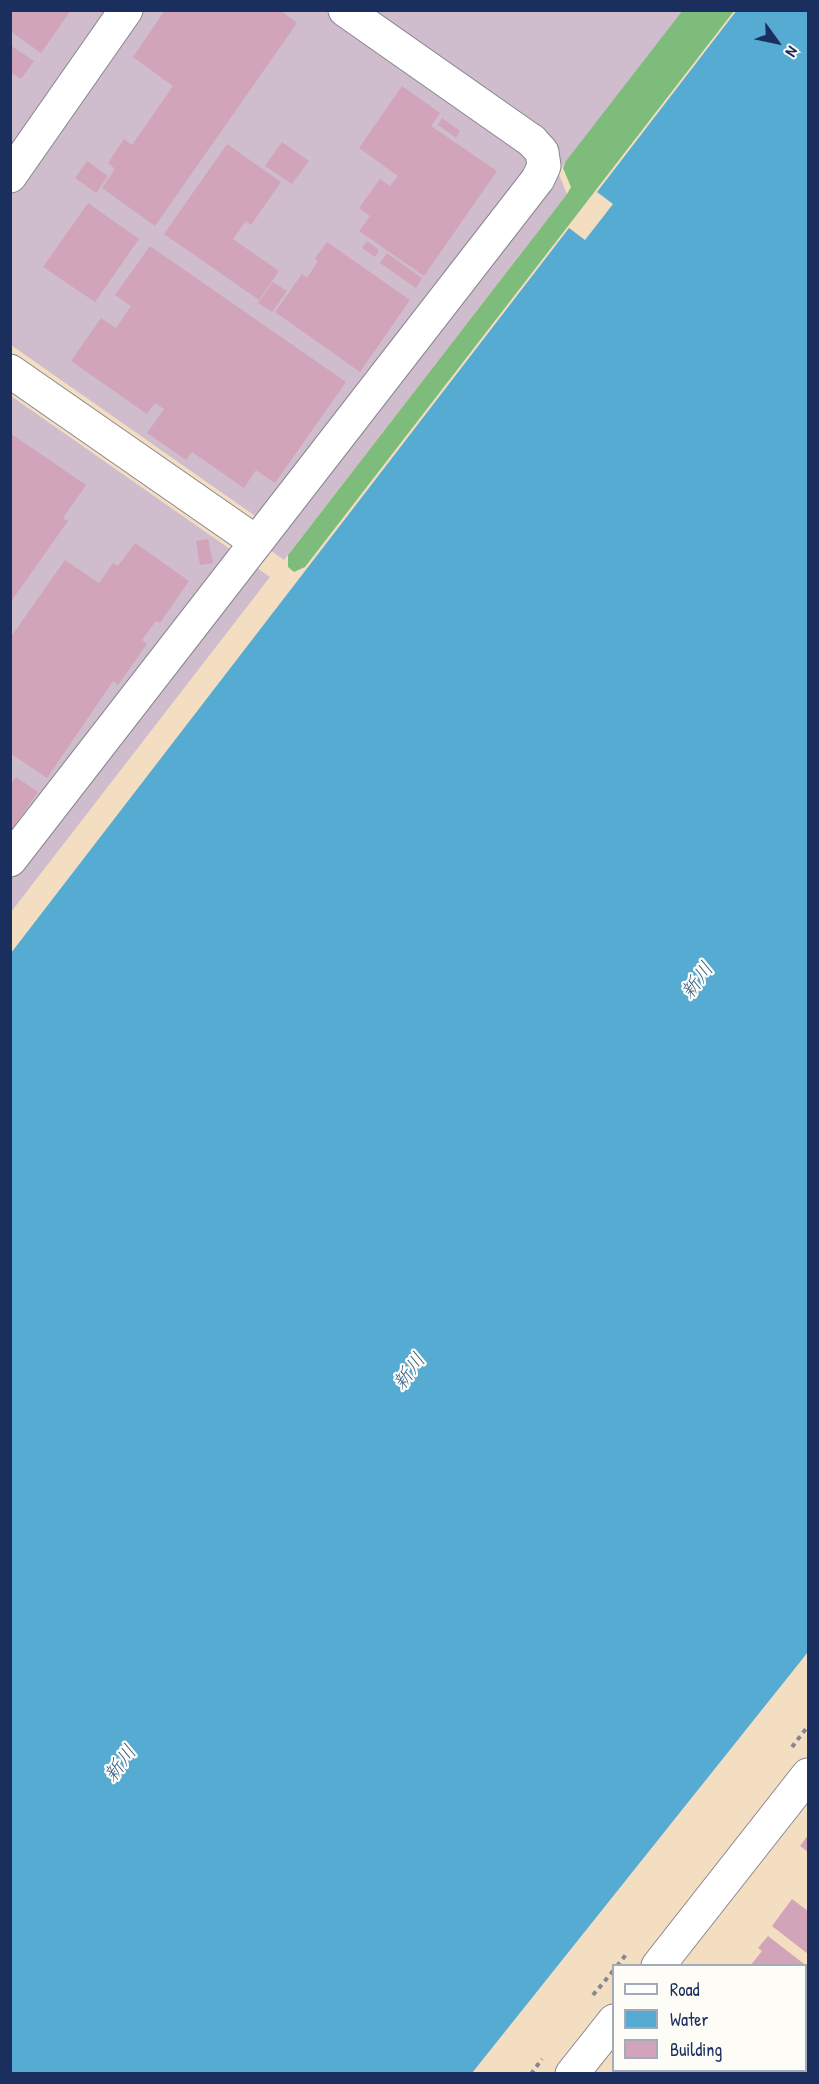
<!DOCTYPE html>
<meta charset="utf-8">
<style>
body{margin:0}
#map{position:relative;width:819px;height:2084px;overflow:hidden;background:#f3dec2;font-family:"Patrick Hand",sans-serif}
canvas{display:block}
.frame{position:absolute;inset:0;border:12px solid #1b2f5e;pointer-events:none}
.legend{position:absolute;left:612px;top:1964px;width:195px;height:108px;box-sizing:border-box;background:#fdfcf7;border:2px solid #a3aaba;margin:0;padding:8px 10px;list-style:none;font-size:18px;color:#1b2f5e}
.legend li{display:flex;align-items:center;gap:12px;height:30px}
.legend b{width:30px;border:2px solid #a3aaba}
.north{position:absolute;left:747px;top:12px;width:60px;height:60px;-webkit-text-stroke:4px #fdfcf7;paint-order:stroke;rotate:123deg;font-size:16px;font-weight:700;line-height:24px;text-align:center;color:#1b2f5e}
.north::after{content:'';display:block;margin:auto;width:21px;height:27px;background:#1b2f5e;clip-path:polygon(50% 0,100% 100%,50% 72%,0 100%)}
</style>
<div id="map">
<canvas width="819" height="2084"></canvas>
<div class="frame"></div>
<ul class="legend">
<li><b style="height:8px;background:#fff"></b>Road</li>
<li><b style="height:16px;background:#56abd2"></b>Water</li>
<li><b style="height:16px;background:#d2a4ba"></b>Building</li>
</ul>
<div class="north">N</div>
</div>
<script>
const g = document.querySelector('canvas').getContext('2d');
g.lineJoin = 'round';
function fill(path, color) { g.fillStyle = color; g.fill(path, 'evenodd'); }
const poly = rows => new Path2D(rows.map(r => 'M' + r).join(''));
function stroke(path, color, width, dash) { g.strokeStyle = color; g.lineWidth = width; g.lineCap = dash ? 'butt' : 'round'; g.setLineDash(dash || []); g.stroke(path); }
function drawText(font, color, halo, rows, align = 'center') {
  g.font = font + ' "Patrick Hand","Klee One",sans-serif'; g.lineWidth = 4.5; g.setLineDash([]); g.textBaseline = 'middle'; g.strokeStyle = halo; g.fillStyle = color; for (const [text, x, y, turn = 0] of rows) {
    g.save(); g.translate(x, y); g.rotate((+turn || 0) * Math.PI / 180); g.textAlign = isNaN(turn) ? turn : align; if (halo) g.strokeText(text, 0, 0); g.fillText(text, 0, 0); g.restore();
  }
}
fill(poly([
 [11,11,683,11,558,172,567,194,284,560,267,548,278,532,11,345],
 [11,396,270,577,11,912]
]), '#cfbdce');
fill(poly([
 [683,10,734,11,305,567,294,572,288,567,288,555,567,194,571,187,563,168,566,161]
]), '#7ebc7b');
fill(poly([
 [737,10,808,11,808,1652,472,2073,11,2073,11,953,569,228,585,240,613,204,597,192]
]), '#56abd2');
fill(poly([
 [10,10,71,10,41,53,10,31],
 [165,10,280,10,297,23,155,226,102,188,115,169,108,163,124,139,132,145,173,86,133,57],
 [10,45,34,61,21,79,10,72],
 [402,86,440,113,431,126,497,171,424,276,359,231,370,216,359,208,380,179,390,186,398,176,359,148],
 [442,118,460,131,456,138,438,125],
 [282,142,309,161,292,184,265,166],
 [227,144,281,182,251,225,246,221,233,239,279,271,259,300,164,234],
 [87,161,108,176,96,193,75,178],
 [88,203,139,239,95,302,43,267],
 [367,241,379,250,375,257,362,248],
 [327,242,410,300,360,372,275,312,302,274,307,278,318,261,315,258],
 [150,246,346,382,275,483,256,470,244,488,192,452,186,460,147,433,164,409,155,403,147,414,71,361,101,318,116,328,131,306,115,295],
 [387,253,422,278,416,288,380,263],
 [273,282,287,291,272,312,258,303],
 [10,433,86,485,63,518,68,521,10,603],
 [208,539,213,563,200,565,196,541],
 [135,543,189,581,160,623,156,621,142,640,147,644,118,685,113,681,47,778,10,753,10,638,65,560,99,583,113,563,118,566],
 [16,777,38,792,10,832,10,785],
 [808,1835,808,1852,800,1846],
 [792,1899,808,1911,808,1954,772,1926],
 [768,1936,808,1967,806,1974,806,1966,750,1966,762,1951,758,1948],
 [806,2025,808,2027,808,2070,806,2068],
 [651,2070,710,2070,707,2074,655,2074],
 [757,2070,792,2070,796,2074,755,2074]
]), '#d2a4ba');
const street = poly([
 [10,860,538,179,544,166,542,152,532,141],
 [658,1966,808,1775],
 [572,2074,614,2021]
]);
const secondary = poly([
 [345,10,532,141],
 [10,176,126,10],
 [10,371,256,542]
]);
stroke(street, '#878690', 35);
stroke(secondary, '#878690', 35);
stroke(poly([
 [792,1747,808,1726],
 [617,1966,628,1952],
 [593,1995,614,1970],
 [531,2074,542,2059]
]), '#878690', 4, [4.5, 4.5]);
stroke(street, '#fff', 33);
stroke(secondary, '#fff', 33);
drawText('italic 20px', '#305a87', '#fdfcf7', [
 ["新川",698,981,-54],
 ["新川",410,1372,-54],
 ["新川",121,1764,-54]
]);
</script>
